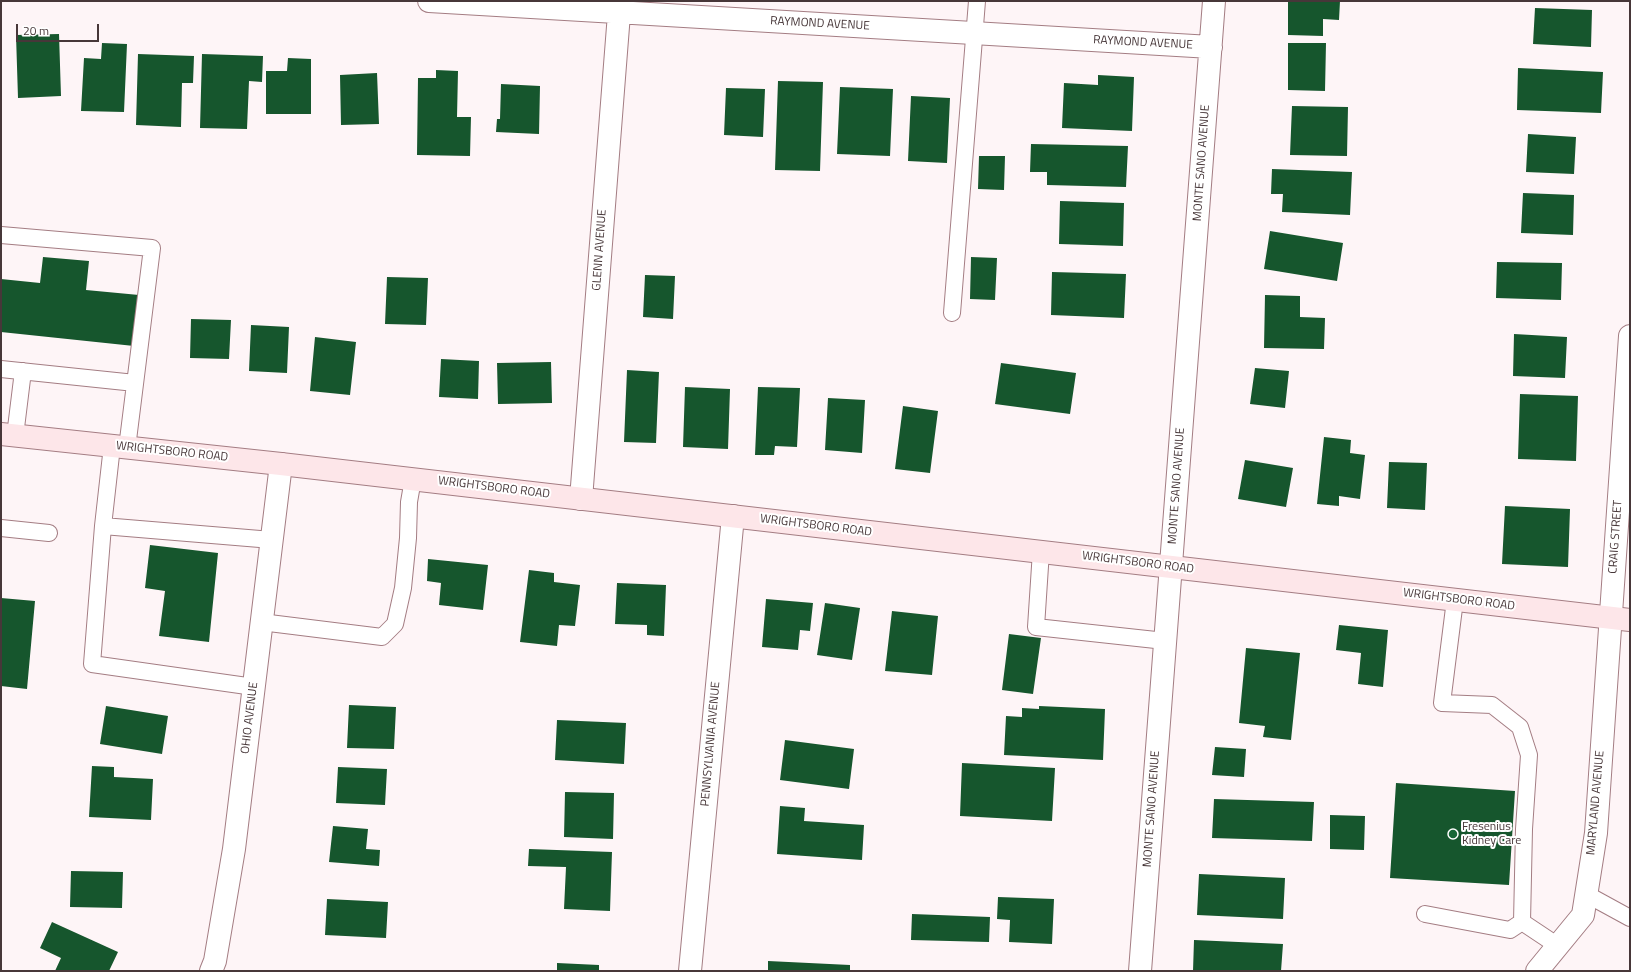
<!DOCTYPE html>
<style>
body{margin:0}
#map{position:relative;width:1631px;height:972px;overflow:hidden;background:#fef5f7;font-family:"Titillium Web",sans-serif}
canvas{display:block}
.frame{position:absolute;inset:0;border:2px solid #473739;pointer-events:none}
.scale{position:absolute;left:16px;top:24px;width:83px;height:18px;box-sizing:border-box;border:2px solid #473739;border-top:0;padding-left:5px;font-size:12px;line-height:14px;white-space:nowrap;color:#473739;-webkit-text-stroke:3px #fff;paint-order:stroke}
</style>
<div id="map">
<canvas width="1631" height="972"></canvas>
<div class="frame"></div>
<div class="scale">20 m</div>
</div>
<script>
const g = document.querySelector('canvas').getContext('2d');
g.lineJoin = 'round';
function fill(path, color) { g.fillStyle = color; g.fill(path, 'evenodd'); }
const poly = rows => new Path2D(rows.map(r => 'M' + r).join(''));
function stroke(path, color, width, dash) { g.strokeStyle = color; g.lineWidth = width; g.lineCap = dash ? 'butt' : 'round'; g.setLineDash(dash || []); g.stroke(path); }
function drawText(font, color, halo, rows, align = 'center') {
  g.font = font + ' "Titillium Web",sans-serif'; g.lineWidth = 4; g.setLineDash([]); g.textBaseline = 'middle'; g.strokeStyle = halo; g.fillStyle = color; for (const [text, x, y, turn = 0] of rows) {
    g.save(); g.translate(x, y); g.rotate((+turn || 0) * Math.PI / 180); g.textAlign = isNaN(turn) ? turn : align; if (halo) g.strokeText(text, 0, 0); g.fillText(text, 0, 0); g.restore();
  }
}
fill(poly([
 [1288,1,1340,1,1339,20,1323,19,1323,36,1288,35],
 [1535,8,1592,10,1591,47,1533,44],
 [59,34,61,96,18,98,16,35],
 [102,43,127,44,124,112,81,111,84,58,101,59],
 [1288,43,1326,43,1325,91,1288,90],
 [138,54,194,56,193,83,182,83,181,127,136,125],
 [202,54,263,56,262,82,249,81,247,129,200,128],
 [288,58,311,59,311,114,266,114,266,71,287,71],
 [1518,68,1603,72,1601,113,1517,110],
 [436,70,458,71,457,117,471,117,470,156,417,155,418,78,436,78],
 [377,73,379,124,341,125,340,75],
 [1098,75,1134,77,1132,131,1062,128,1064,83,1098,85],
 [778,81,823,82,820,171,775,170],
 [501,84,540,86,539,134,496,132,497,119,500,119],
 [840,87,893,89,890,156,837,154],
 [726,88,765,89,763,137,724,135],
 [911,96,950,98,947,163,908,161],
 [1292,106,1348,107,1347,156,1290,155],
 [1528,134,1576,137,1574,174,1526,172],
 [1031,144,1128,146,1126,187,1047,185,1047,172,1030,172],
 [979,156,1005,156,1004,190,978,189],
 [1272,169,1352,172,1350,215,1282,212,1283,194,1271,194],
 [1523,193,1574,195,1573,235,1521,233],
 [1060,201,1124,203,1123,246,1059,244],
 [1270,231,1343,243,1337,281,1264,269],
 [43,257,89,261,86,290,139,295,134,346,1,332,1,279,40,283],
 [971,257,997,258,995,300,970,299],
 [1497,262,1562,263,1561,300,1496,298],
 [1052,272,1126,274,1124,318,1051,315],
 [645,275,675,276,673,319,643,317],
 [387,277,428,278,426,325,385,324],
 [1265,295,1300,296,1300,317,1325,318,1324,349,1264,348],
 [191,319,231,320,229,359,190,358],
 [251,325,289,327,287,373,249,371],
 [1514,334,1567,337,1565,378,1513,376],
 [315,337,356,342,350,395,310,391],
 [441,359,479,361,478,399,439,397],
 [551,362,552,403,498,404,497,363],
 [1001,363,1076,373,1070,414,995,404],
 [1255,368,1289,371,1285,408,1250,404],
 [627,370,659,372,656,443,624,442],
 [685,387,730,389,728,449,683,447],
 [758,387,800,388,797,447,775,446,774,455,755,455],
 [1520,394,1578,396,1576,461,1518,459],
 [828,398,865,400,862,453,825,450],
 [903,406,938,411,930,473,895,469],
 [1324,437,1351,440,1350,453,1365,455,1360,499,1339,496,1339,506,1317,504],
 [1245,460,1293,468,1286,507,1238,499],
 [1389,462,1427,463,1425,510,1387,508],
 [1505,506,1570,509,1568,567,1502,564],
 [150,545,218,553,209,642,159,636,165,591,145,588],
 [428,559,488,565,483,610,439,605,441,583,427,581],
 [529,570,554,573,554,582,580,585,575,626,559,625,557,646,520,642],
 [617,583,666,585,664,636,647,635,647,625,615,624],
 [1,598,35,601,27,689,1,686],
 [766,599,813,603,810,631,800,630,798,650,762,647],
 [825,603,860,608,852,660,817,655],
 [892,611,938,616,932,675,885,671],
 [1339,625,1388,630,1383,687,1358,684,1361,653,1336,650],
 [1009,634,1041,638,1033,694,1002,690],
 [1246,648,1300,653,1291,740,1263,737,1265,726,1239,723],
 [349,705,396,707,394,749,347,748],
 [106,706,168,716,162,754,100,744],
 [1039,706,1105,709,1103,760,1004,755,1006,716,1022,717,1022,708,1039,709],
 [557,720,626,723,624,764,555,760],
 [785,740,854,749,849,789,780,780],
 [1215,747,1246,749,1244,777,1212,775],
 [962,763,1055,768,1052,821,960,816],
 [92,766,114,767,114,777,153,779,151,820,89,817],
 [338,767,387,769,385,805,336,803],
 [1396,783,1515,791,1509,885,1390,878],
 [565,792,614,793,613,839,564,837],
 [1214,799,1314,802,1312,841,1212,838],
 [780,806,805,808,804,821,864,825,862,860,777,854],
 [1330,815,1365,816,1364,850,1330,849],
 [333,826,368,829,366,849,380,850,379,866,329,862],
 [529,849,612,852,610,911,564,909,566,867,528,866],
 [71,871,123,872,122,908,70,907],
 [1199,874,1285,878,1283,919,1197,915],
 [998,897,1054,899,1052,944,1009,942,1010,920,997,919],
 [327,899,388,902,386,938,325,935],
 [912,914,990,917,989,942,911,940],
 [52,922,118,952,109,971,55,971,61,958,40,948],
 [1194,940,1283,944,1281,971,1193,971],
 [768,961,850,965,850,971,768,971],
 [557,963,599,965,599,971,557,971]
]), '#16562d');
const lane = poly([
 [1,235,152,248,127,448],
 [952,313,977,1],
 [1,369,135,383],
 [15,436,23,371],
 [112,446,103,526,272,540],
 [103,526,92,664,254,687],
 [1,528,49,533],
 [1041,551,1036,627,1165,641],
 [1455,600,1442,703,1492,705,1520,727,1529,755,1524,829,1522,922,1558,946],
 [261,622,382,637,395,624,403,588,408,538,409,502,413,479],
 [1586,894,1630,918],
 [1425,914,1510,930,1522,922]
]);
const street = poly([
 [429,1,1211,47],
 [581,499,620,1],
 [211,971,215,961,234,849,281,464],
 [690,971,733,516],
 [1140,971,1214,1],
 [1537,971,1583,915,1596,833,1630,336]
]);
const secondary = poly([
 [1,434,281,464,1630,620]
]);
stroke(lane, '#a47d83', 18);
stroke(street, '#a47d83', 24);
stroke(secondary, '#a47d83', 24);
stroke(lane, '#fff', 16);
stroke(street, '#fff', 22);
stroke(secondary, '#fde6e9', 22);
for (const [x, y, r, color] of [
 [1453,834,5,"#186736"]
]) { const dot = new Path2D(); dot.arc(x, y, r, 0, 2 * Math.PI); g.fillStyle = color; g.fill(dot); stroke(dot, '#fff', 1.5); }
drawText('12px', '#473739', '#fff', [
 ["RAYMOND AVENUE",820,24,3],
 ["RAYMOND AVENUE",1143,43,3],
 ["MONTE SANO AVENUE",1202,163,-86],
 ["GLENN AVENUE",600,250,-86],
 ["WRIGHTSBORO ROAD",172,452,6],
 ["MONTE SANO AVENUE",1177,486,-86],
 ["WRIGHTSBORO ROAD",494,488,7],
 ["WRIGHTSBORO ROAD",816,526,7],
 ["CRAIG STREET",1616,537,-86],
 ["WRIGHTSBORO ROAD",1138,563,7],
 ["WRIGHTSBORO ROAD",1459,600,7],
 ["OHIO AVENUE",250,718,-83],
 ["PENNSYLVANIA AVENUE",711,744,-85],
 ["MARYLAND AVENUE",1596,803,-85],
 ["MONTE SANO AVENUE",1152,809,-86]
]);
drawText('12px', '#473739', '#fff', [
 ["Fresenius",1462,827],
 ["Kidney Care",1462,841]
], 'left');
</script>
